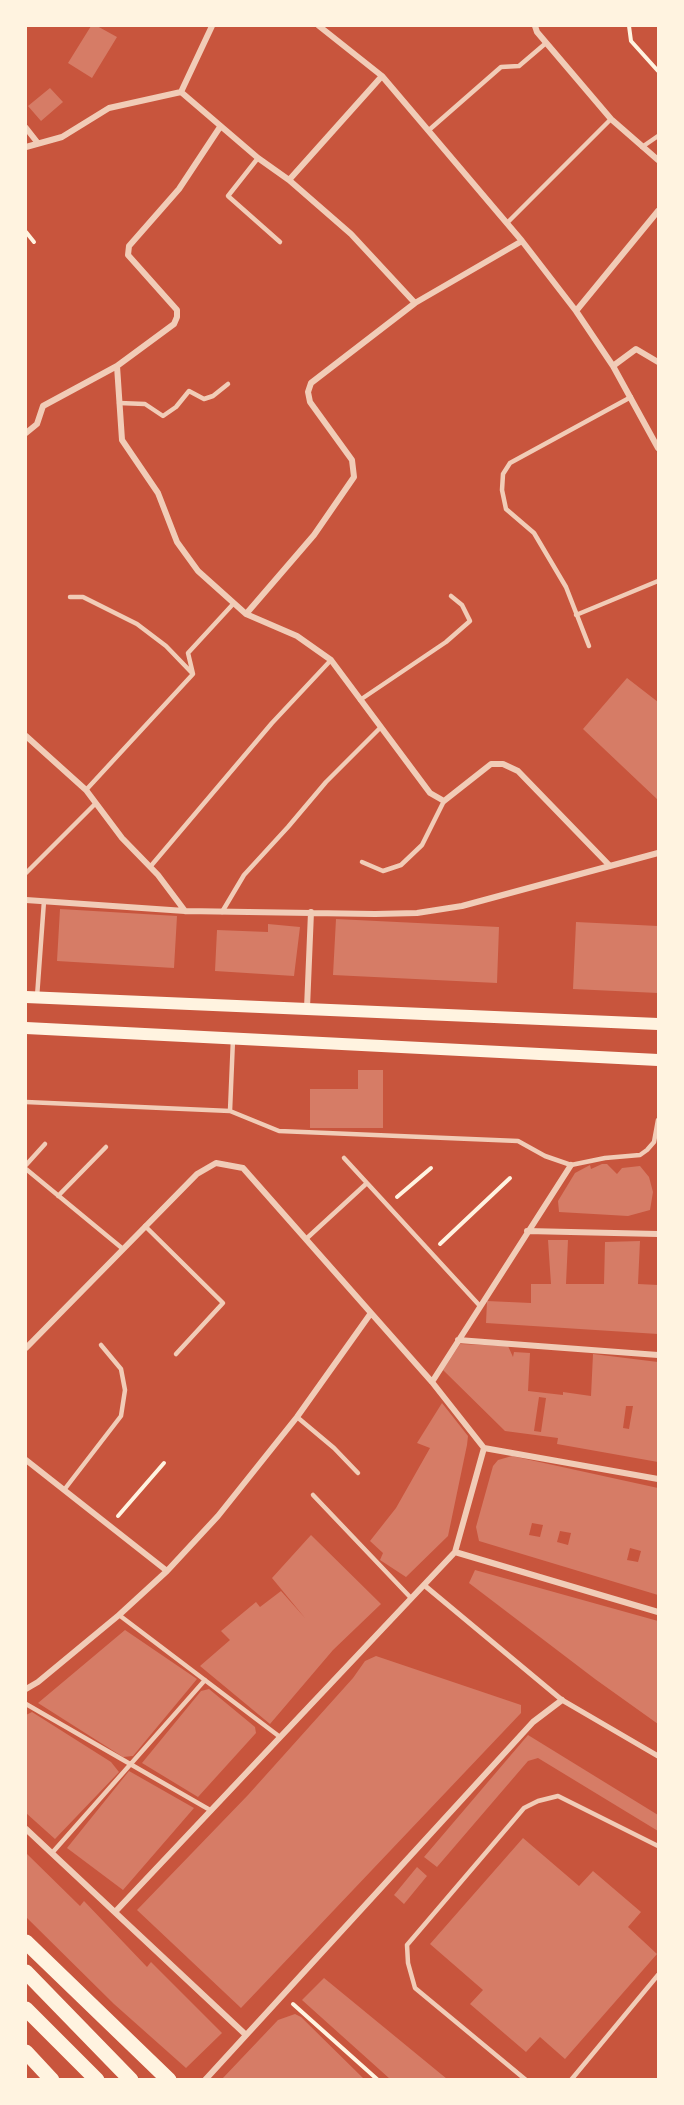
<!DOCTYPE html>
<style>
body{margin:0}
#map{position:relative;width:684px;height:2105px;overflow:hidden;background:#c8553d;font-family:"Exo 2",sans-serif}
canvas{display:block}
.frame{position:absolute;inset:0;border:27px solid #fff3e0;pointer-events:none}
</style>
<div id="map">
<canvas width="684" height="2105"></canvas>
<div class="frame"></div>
</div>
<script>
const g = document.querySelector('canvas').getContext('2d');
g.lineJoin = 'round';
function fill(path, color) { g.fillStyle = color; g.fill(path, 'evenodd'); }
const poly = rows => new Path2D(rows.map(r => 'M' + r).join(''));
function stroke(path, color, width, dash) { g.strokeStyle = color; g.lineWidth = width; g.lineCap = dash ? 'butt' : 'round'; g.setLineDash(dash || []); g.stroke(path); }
fill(poly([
 [91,26,97,26,117,37,92,78,68,63],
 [50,88,63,102,41,121,28,106],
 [627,678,658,702,658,800,583,729],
 [60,909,177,916,174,968,57,961],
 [336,919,499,927,497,983,333,975],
 [576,922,658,926,658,993,573,989],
 [268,924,300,927,294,976,215,971,217,930,268,932],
 [358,1070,383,1070,383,1128,310,1128,310,1089,358,1089],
 [602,1164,607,1164,617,1174,622,1168,640,1166,649,1177,653,1192,650,1210,628,1216,559,1212,558,1201,575,1173,590,1165,591,1169],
 [548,1240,568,1240,566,1284,604,1284,605,1242,640,1241,638,1284,658,1285,658,1334,486,1323,487,1301,531,1303,531,1284,551,1284],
 [460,1344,508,1346,513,1357,514,1352,530,1353,528,1391,563,1395,563,1392,591,1396,593,1354,658,1362,658,1462,557,1444,558,1438,505,1431,443,1370],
 [539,1397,546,1398,541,1432,534,1431],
 [626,1406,633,1406,629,1429,623,1428],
 [442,1403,468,1436,467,1445,448,1536,406,1577,380,1560,383,1553,370,1541,396,1508,430,1448,417,1443],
 [512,1456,658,1488,658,1595,479,1541,476,1527,493,1466,498,1460],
 [532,1523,543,1525,540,1537,529,1535],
 [560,1531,571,1533,568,1545,557,1542],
 [630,1548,641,1551,638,1562,627,1560],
 [311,1535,381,1604,333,1650,270,1724,200,1666,230,1640,221,1631,256,1602,260,1607,281,1591,305,1618,272,1578],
 [475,1570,658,1621,658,1724,595,1679,469,1583],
 [125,1630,197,1679,133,1756,123,1757,38,1703],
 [376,1656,521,1705,521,1713,241,2008,137,1910,248,1795,353,1678,365,1661],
 [209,1689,255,1727,256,1733,198,1797,142,1763,201,1691],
 [32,1712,111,1762,119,1772,55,1839,26,1813,26,1715],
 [528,1735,658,1815,658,1831,538,1758,528,1761,437,1867,424,1857],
 [129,1771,194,1808,123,1890,67,1848],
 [523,1838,579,1886,593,1871,641,1912,628,1927,657,1954,565,2059,540,2037,526,2052,470,2004,483,1990,430,1944],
 [26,1853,80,1906,84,1901,147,1967,151,1962,222,2033,186,2068,114,2004,26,1917],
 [417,1867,427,1876,404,1904,394,1895],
 [324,1978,447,2079,390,2079,302,2000],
 [295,2014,301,2017,364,2079,222,2079,278,2020]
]), '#d67c66');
stroke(poly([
 [629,26,631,41,658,71],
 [26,232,34,242],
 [397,1197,431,1168],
 [440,1244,510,1178],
 [118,1516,164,1463],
 [293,2004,378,2080]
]), '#fff3e0', 4);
stroke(poly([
 [429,130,501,67,519,66,546,43],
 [642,147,658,136],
 [258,158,228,196,280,242],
 [507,223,611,119],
 [119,403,145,404,163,416,176,407,189,391,204,399,213,396,228,384],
 [70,597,83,597,137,624,166,646,192,673],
 [576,615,658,581],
 [589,646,566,587,534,533,506,509,502,490,503,474,510,463,631,397],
 [360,700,446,642,470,621,462,605,451,596],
 [86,790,193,674,188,653,234,603],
 [362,862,383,871,401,865,422,845,444,801],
 [150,867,272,723,331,660],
 [26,873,96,803],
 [222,912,244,875,288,827,326,782,381,727],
 [37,997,44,901],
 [26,1102,230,1111,279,1131,518,1141,545,1156,571,1165,605,1158,640,1155,647,1150,654,1142,658,1120],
 [230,1111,233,1039],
 [344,1158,480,1306],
 [26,1165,45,1144],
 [26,1169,123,1249],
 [58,1196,106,1147],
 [145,1226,223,1303,176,1354],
 [306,1239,367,1183],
 [297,1417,334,1448,358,1473],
 [64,1490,121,1416,125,1390,121,1369,101,1345],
 [313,1495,411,1598],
 [119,1615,280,1737],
 [26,1704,210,1810],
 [52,1853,205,1680],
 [526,2080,415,1988,408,1963,407,1945,524,1808,538,1801,558,1796,658,1846],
 [571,2080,658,1975]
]), '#f1ccb7', 4.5);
stroke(poly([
 [424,1585,562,1700,658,1756]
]), '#f1ccb7', 5);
stroke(poly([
 [319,26,382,76,522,241,576,311,613,366,658,448],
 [535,26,537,32,611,119,658,160],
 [181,92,258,158,289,180,351,234,415,303],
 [26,128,37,142],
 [26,147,62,137,109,108,181,92,212,26],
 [289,180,382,76],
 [576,311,658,211],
 [117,366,122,440,158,493,177,542,198,571,246,614,297,636,331,660,430,793,444,801,491,764,503,764,518,771,610,866],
 [613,366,636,349,658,362],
 [26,433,37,424,43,406,117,366,174,324,177,317,177,310,128,255,129,246,179,189,220,127],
 [246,614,314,535,354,477,352,460,310,402,308,392,311,383,415,303,522,241],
 [26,736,86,790,122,838,158,875,185,911],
 [26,900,185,911,375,914,417,913,462,906,658,853],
 [307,1008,311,912],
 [527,1231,658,1234],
 [458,1340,658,1355],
 [26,1348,197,1174,216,1163,243,1168,432,1382,484,1448,658,1479],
 [432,1382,571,1165],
 [26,1460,167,1571],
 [455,1552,658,1612],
 [26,1689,38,1682,119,1615,167,1571,218,1516,297,1417,371,1313],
 [26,1829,246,2035],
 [115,1912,455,1552,484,1448],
 [205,2080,533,1722,562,1700]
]), '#f1ccb7', 6);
stroke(poly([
 [26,997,658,1024],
 [26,1028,658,1060]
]), '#fff3e0', 12);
stroke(poly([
 [26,1942,169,2080],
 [26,1972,131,2080],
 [26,2009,97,2080],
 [26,2052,52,2080]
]), '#fff3e0', 15);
</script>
